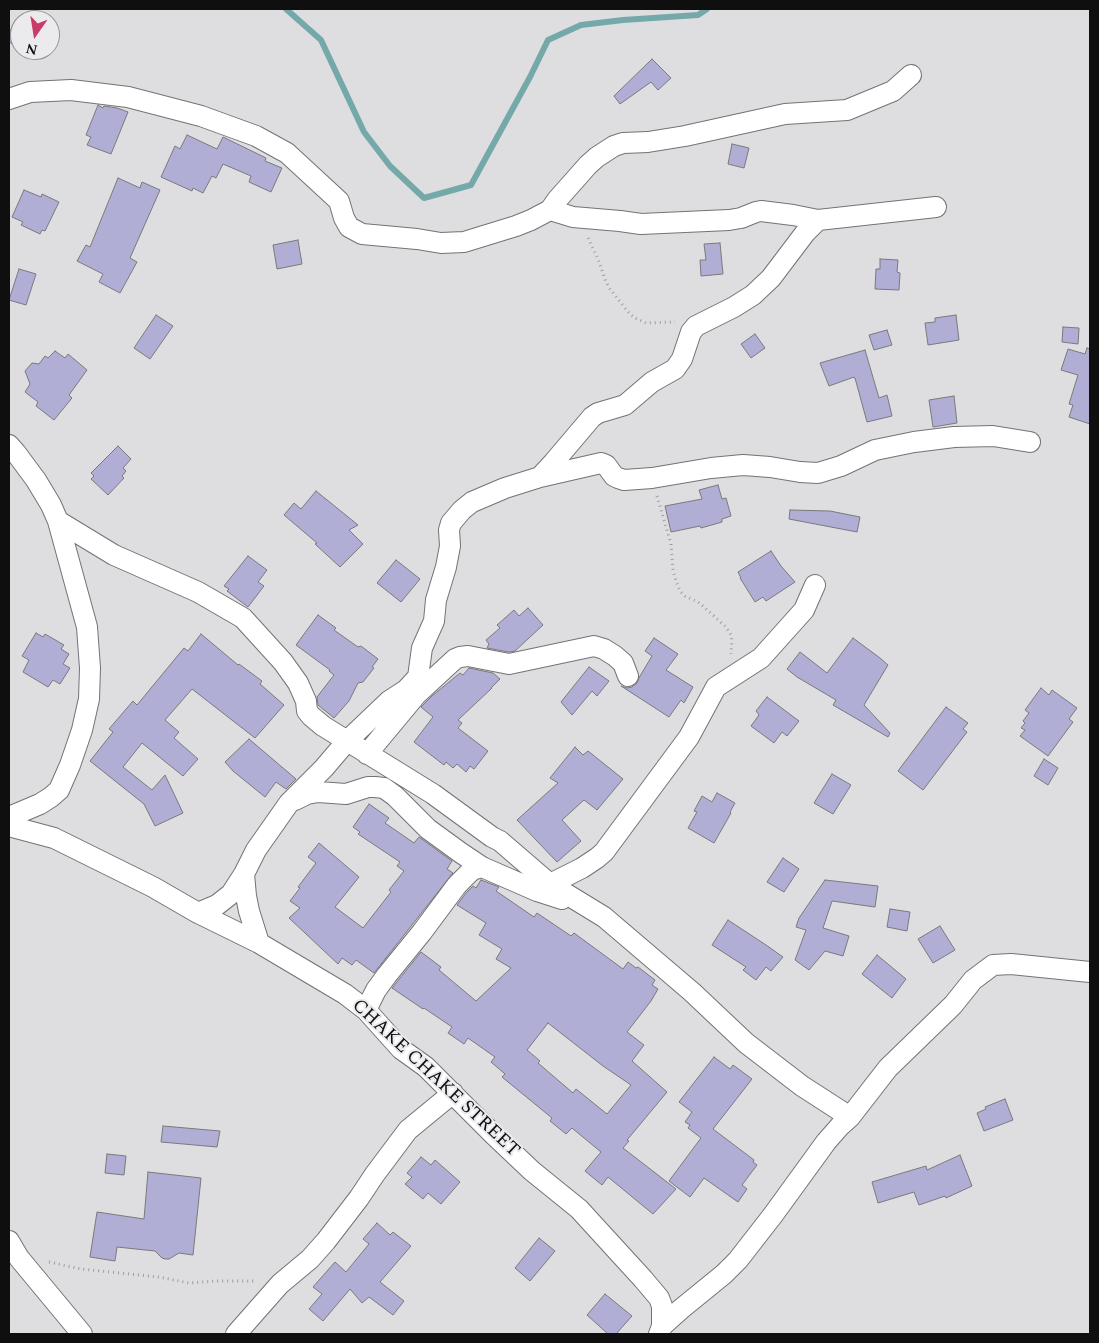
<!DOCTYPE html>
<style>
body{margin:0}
#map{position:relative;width:1099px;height:1343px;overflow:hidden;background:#dedee1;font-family:Spectral,serif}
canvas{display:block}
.frame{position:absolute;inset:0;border:10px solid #0f0f10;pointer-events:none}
.north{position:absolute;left:10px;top:10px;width:50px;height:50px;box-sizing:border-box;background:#ebebee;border:1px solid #939395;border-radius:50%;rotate:193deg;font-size:14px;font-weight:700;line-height:20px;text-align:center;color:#0f0f10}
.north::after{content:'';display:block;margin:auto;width:18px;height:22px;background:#ca3c68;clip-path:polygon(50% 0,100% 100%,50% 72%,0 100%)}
</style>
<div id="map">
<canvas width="1099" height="1343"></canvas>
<div class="frame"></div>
<div class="north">N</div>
</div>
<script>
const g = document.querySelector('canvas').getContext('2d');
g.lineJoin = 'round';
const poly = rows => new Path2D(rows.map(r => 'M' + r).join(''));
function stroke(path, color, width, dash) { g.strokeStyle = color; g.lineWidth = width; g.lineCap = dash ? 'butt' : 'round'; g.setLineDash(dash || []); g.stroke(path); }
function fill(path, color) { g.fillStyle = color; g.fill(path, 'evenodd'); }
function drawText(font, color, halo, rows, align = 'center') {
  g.font = font + ' Spectral,serif'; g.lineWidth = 4; g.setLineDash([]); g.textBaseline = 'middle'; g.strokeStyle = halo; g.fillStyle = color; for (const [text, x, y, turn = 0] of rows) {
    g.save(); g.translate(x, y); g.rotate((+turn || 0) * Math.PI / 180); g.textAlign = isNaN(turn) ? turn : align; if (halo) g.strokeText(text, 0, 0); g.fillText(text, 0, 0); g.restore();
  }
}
stroke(poly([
 [286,9,321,40,364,132,390,166,424,198,471,185,530,77,548,40,581,25,623,20,698,15,707,9]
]), '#75a9a9', 6);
const building = poly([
 [15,21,20,24,20,48,9,42,9,33,15,21],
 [652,59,671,78,658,90,651,82,620,104,614,96,652,59],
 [98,105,103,108,104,106,117,108,128,112,111,154,87,145,91,137,86,135,98,105],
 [187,135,217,149,223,137,266,158,265,161,282,168,271,192,249,182,251,176,223,164,216,178,212,176,203,193,193,188,192,191,161,177,175,146,180,149,187,135],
 [732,144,749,148,744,168,728,164,732,144],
 [118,178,140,188,142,182,160,190,130,258,137,262,120,293,99,282,103,274,77,261,86,245,90,247,118,178],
 [24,190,41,197,42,194,59,202,45,231,42,230,40,234,21,225,23,222,12,217,24,190],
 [298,240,302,264,277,269,273,245,298,240],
 [720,243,723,274,701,276,700,260,706,260,704,244,720,243],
 [880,259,898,260,897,272,900,273,899,290,875,289,876,269,880,269,880,259],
 [19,269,36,274,26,305,9,300,19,269],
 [156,315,173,326,150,359,134,348,156,315],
 [956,315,959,340,928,345,925,323,935,322,935,318,956,315],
 [1063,327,1079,328,1078,344,1062,342,1063,327],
 [887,330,892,345,874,350,869,335,887,330],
 [755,334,765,348,751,358,741,344,755,334],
 [1087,348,1090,349,1090,424,1069,417,1073,405,1069,404,1078,375,1061,370,1068,349,1085,354,1087,348],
 [865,350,879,398,887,395,892,416,867,422,855,378,854,378,854,377,829,386,820,363,865,350],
 [55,351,65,358,68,354,87,370,69,395,72,398,54,420,36,406,38,402,25,392,30,384,25,371,32,363,39,364,45,356,48,358,55,351],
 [954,396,957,423,933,427,929,400,954,396],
 [118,446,131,459,123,468,126,471,122,476,124,478,108,495,91,479,94,476,91,473,118,446],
 [718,485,722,499,726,498,731,516,722,519,722,522,701,528,700,526,671,532,665,506,702,499,699,490,718,485],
 [316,491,358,525,349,530,363,544,340,567,315,544,317,543,284,515,294,503,301,509,316,491],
 [790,510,830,511,860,517,857,532,789,519,790,510],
 [771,551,781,566,795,582,766,601,763,597,755,602,740,578,741,578,738,572,771,551],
 [248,556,267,570,258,582,264,586,248,607,227,591,229,589,224,586,248,556],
 [396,560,420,579,401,602,377,583,396,560],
 [528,608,543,625,515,651,509,652,487,648,489,644,486,640,500,628,497,625,514,610,519,616,528,608],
 [318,615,336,628,334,630,358,647,361,646,378,659,372,667,374,668,363,682,358,683,349,701,334,718,318,705,317,697,334,675,329,671,330,670,296,645,318,615],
 [36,633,43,637,45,634,64,645,61,649,69,654,63,664,70,668,60,684,53,680,48,687,23,672,29,660,22,656,36,633],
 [201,634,238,665,239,664,262,681,260,684,284,705,255,738,192,689,165,720,179,732,174,738,198,759,183,776,142,743,123,767,152,790,165,775,183,813,155,826,144,804,90,761,113,732,109,729,133,701,137,705,184,648,188,651,201,634],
 [654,638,678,654,666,670,693,687,684,703,681,700,669,717,621,686,627,688,632,687,637,683,640,676,652,656,645,651,654,638],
 [853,638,880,658,888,665,864,705,890,733,888,737,833,705,836,700,797,677,787,669,800,652,827,673,853,638],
 [589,667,609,681,597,696,592,691,572,715,561,702,589,667],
 [469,668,493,673,500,679,491,688,492,688,458,720,462,723,458,728,488,751,474,769,470,766,466,772,457,764,453,768,446,762,444,765,414,742,433,717,421,707,432,696,460,673,463,675,469,668],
 [1041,688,1049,695,1052,690,1077,708,1069,719,1073,722,1048,756,1020,736,1025,730,1021,728,1025,723,1023,721,1029,713,1025,710,1041,688],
 [767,697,799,721,787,736,782,732,774,743,751,726,759,715,756,711,767,697],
 [946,707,968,723,963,729,967,732,923,790,898,771,946,707],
 [249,739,296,779,286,789,276,782,265,797,233,771,225,762,249,739],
 [575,747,583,755,588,751,623,779,597,810,584,800,562,820,581,841,557,862,517,820,558,783,550,778,575,747],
 [1044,759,1058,768,1048,785,1034,776,1044,759],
 [832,774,851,785,833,814,814,803,832,774],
 [717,793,735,803,730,812,731,813,714,843,688,828,697,812,694,811,702,796,712,802,717,793],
 [369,804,389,818,385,823,414,843,419,837,452,861,447,869,453,873,374,973,356,960,352,965,342,958,338,964,289,918,300,908,290,901,300,888,298,887,316,863,308,857,319,843,359,877,335,907,363,928,391,892,389,890,404,871,397,866,400,862,358,834,360,832,353,827,369,804],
 [783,858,799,869,784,892,767,882,783,858],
 [481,880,499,887,496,891,534,917,537,913,571,936,574,933,623,969,628,962,636,968,638,967,655,980,652,985,658,989,651,1001,627,1032,644,1045,632,1061,667,1092,627,1140,629,1141,623,1148,676,1189,653,1214,608,1177,602,1185,585,1171,601,1152,572,1128,566,1134,550,1121,552,1118,502,1077,505,1074,491,1062,495,1057,468,1038,464,1044,448,1033,452,1027,424,1008,423,1009,392,988,421,952,441,967,439,970,476,1001,511,968,496,959,502,949,479,935,486,923,457,905,466,893,473,886,476,888,481,880],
 [548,1023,603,1066,631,1085,607,1114,576,1089,573,1093,538,1063,540,1061,527,1050,548,1023],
 [825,880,878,886,875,907,832,901,823,928,849,936,843,956,825,951,809,970,795,960,806,930,796,927,799,918,825,880],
 [890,909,910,912,907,931,887,927,890,909],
 [728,920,766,945,783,957,771,971,766,967,756,980,743,970,746,967,712,945,728,920],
 [940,926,955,950,933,963,918,939,940,926],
 [877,955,906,979,892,998,862,974,877,955],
 [714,1057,730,1069,733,1065,752,1079,713,1129,754,1160,753,1162,757,1165,742,1185,747,1189,738,1202,704,1178,690,1197,669,1181,701,1138,688,1128,690,1125,685,1122,692,1112,679,1102,714,1057],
 [1005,1099,1013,1120,984,1131,977,1113,986,1109,985,1107,1005,1099],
 [163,1126,220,1131,217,1147,161,1142,163,1126],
 [107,1154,126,1156,124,1175,105,1173,107,1154],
 [960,1155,972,1186,946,1198,945,1196,919,1205,914,1192,878,1203,872,1182,926,1166,927,1170,960,1155],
 [421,1157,431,1165,435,1160,460,1182,441,1204,428,1193,423,1199,405,1184,412,1177,407,1173,421,1157],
 [148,1172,201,1178,193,1255,179,1253,169,1259,165,1259,162,1258,155,1251,117,1247,115,1261,90,1257,97,1212,144,1219,148,1172],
 [377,1223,390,1235,393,1232,411,1246,380,1282,404,1301,393,1315,369,1297,362,1303,350,1289,323,1321,309,1309,322,1294,313,1287,335,1262,346,1272,369,1244,363,1239,377,1223],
 [539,1238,555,1251,530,1281,515,1268,539,1238],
 [605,1294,632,1316,616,1334,608,1334,587,1315,605,1294]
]);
fill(building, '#b1aed5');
stroke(building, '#79797c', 1);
const minor = poly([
 [9,99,30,92,71,90,128,97,201,116,256,136,287,153,339,201,344,218,349,227,362,234,417,239,441,243,464,242,516,226,531,220,550,210,557,200,588,165,597,157,614,146,623,143,648,142,685,136,785,114,847,110,893,91,911,75],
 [550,210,573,217,620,221,641,224,729,220,741,218,756,212,761,211,793,215,818,220],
 [9,445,16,453,36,480,51,505,58,521,87,627,90,668,89,699,82,730,70,765,59,790,51,797,40,804,14,815,9,816],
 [540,477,601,463,606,465,614,476,618,478,624,480,652,478,711,468,743,465,770,467,800,472,818,473,841,466,875,450,914,442,954,437,993,436,1030,442],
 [58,521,114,555,198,592,243,618,283,662,298,683,306,701,307,711,311,716,323,726,433,794,492,837,500,841,550,884,604,917,692,992,746,1043,802,1086,850,1117],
 [367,754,416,695,455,659,460,657,468,656,509,664,594,646,604,649,615,656,623,663,628,676],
 [295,800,307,794,318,792,346,794,368,787,375,787,384,788,395,796,428,829,461,853,482,867,537,891,562,899],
 [9,826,54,838,153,887,198,913,259,943,345,994,366,1010,401,1049,426,1067,494,1135,532,1171,579,1209,643,1279,659,1298,662,1306,662,1326,659,1334],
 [244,874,246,896,249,911,259,943],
 [550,884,582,868,597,858,604,852,689,737,716,687,761,658,804,610,815,585],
 [198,913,217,905,231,894,244,874,256,850,289,803,324,768,347,741,389,701,406,690,418,677,422,648,434,621,436,600,446,567,450,546,449,530,451,523,462,510,472,502,505,488,540,477,553,463,592,417,598,413,625,405,652,382,675,369,682,359,691,332,696,326,734,307,753,295,771,278,805,233,818,220,936,207],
 [366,1010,376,990,387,975,422,932,457,885,472,870,482,867],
 [9,1241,19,1258,82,1334],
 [662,1326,681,1309,724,1274,738,1260,773,1215,826,1142,840,1126,850,1117,888,1068,953,1005,973,980,993,965,1011,964,1090,972],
 [236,1334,280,1284,310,1259,326,1241,359,1198,375,1174,408,1130,453,1093]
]);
stroke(minor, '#737376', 22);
stroke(poly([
 [588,238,598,259,606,282,610,289,629,313,635,318,646,323,675,322],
 [657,496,671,544,673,570,676,581,680,591,685,596,698,602,704,607,726,627,731,635,732,641,731,654],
 [49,1262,81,1269,159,1277,189,1283,216,1281,256,1281]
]), '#9d9da0', 3, [1, 4]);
stroke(minor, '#fff', 20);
drawText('19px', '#0f0f10', '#ebebee', [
 ["CHAKE CHAKE STREET",435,1079,43]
]);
</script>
